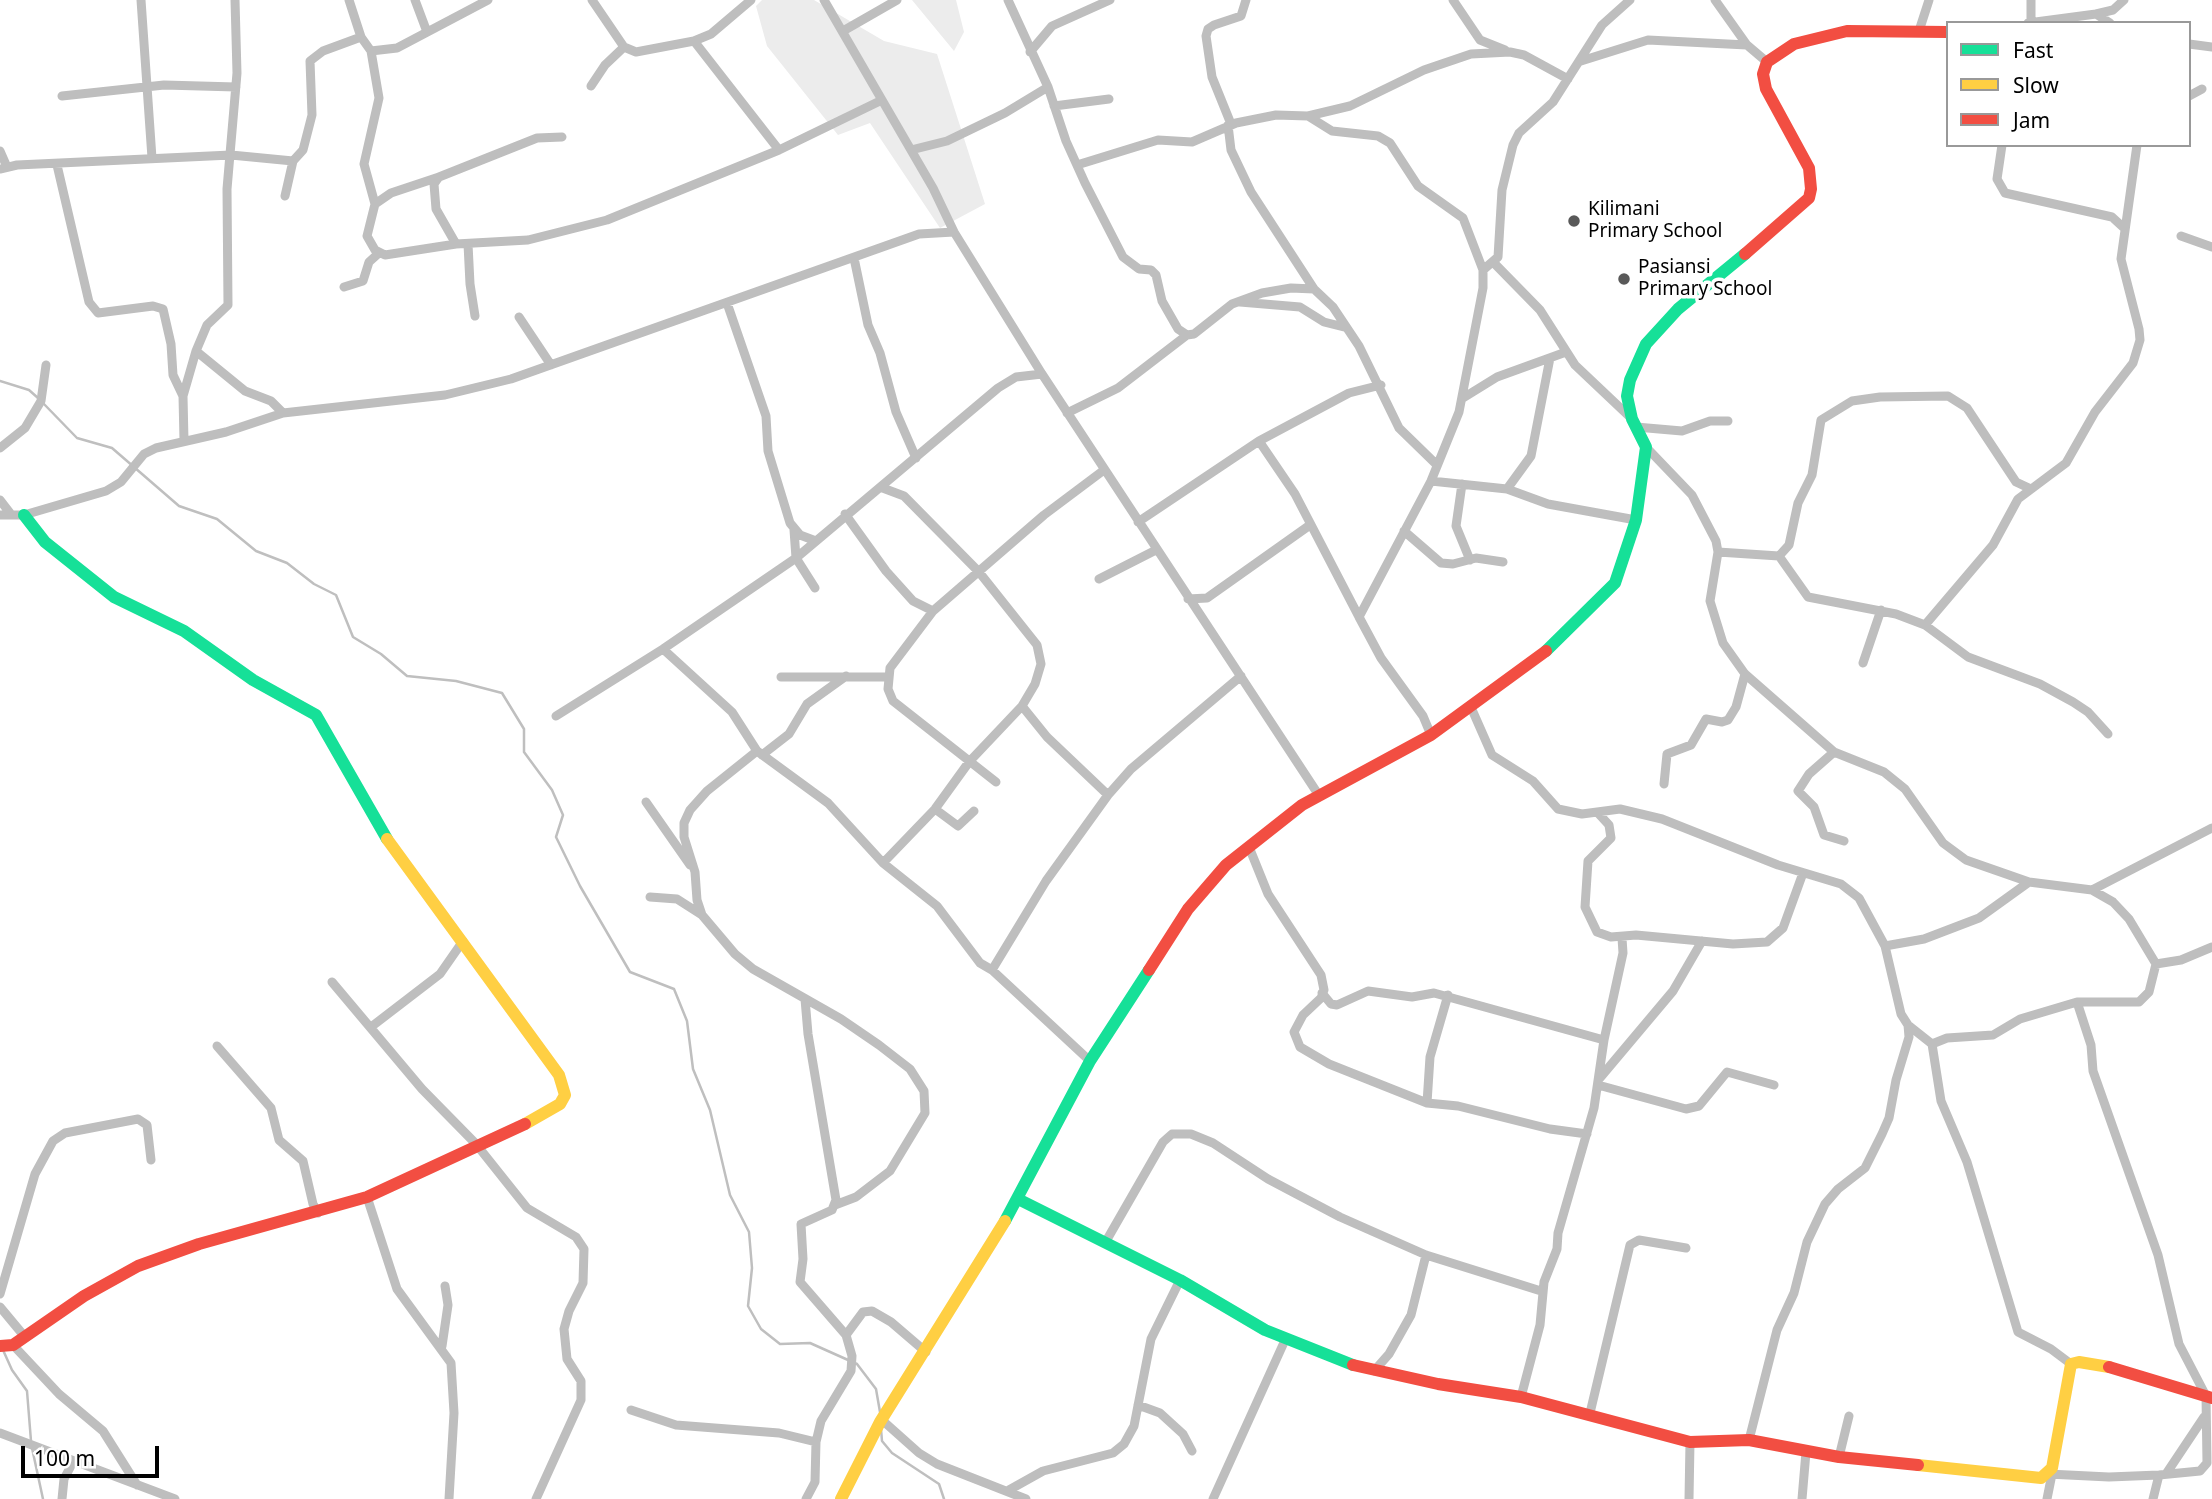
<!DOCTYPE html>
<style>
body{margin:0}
#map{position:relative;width:2212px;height:1499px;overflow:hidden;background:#fff;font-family:"Noto Sans",sans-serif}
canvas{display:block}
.legend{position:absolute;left:1946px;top:21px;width:245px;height:126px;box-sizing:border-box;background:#fff;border:2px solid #999;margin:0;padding:9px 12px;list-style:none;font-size:21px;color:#000}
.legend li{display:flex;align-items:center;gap:14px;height:35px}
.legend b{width:35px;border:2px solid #999}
.scale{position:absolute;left:21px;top:1446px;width:138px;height:32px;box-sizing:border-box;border:4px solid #000;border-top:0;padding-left:9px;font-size:21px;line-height:24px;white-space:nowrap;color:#000;-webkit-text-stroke:5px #fff;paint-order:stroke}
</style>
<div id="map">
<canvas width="2212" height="1499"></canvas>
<ul class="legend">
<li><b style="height:9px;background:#16e098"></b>Fast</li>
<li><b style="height:9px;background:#ffcf43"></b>Slow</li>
<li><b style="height:9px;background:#f24e42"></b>Jam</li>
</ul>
<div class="scale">100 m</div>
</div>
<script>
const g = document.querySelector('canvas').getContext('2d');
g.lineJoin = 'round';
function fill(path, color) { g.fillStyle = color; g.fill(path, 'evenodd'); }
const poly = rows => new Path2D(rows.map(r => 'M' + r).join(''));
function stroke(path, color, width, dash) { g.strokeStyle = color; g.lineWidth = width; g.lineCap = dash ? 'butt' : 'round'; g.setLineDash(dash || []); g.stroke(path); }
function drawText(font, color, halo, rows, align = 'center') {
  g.font = font + ' "Noto Sans",sans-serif'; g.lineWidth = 7; g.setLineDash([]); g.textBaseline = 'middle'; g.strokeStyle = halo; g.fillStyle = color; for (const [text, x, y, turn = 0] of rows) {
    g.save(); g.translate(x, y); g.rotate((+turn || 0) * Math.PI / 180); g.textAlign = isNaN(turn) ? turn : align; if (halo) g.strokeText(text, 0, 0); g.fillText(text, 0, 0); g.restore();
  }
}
fill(poly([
 [762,0,814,0,884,41,937,54,985,204,940,228,870,123,838,135,767,46,756,6],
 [912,0,956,0,964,32,954,51]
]), '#ececec');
stroke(poly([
 [0,381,29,390,38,398],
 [42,402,77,438,112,448,179,506,217,519,256,551,287,563,314,584,336,595,353,637,381,654,407,676,456,681,502,693,524,729,524,752,552,790,563,815,556,837,580,886,630,972,674,989,687,1021,693,1069,710,1110,730,1195,749,1232,752,1268,748,1306,761,1329,780,1344,810,1343,857,1364,876,1389,880,1412],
 [3,1350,12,1370,27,1391,31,1441],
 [881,1429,882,1441,892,1453,939,1484,944,1499],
 [32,1448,43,1499]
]), '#bfbfbf', 2.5);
stroke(poly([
 [141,0,152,158],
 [349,0,361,37,371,51,397,48,488,0],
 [415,0,427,32],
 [592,0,624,47,636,52,694,41,711,34,751,0],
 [824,0,933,188,954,232,1042,374,1318,794],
 [1008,0,1048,87,1066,141,1085,183,1123,257,1139,269,1151,270,1156,275,1162,301,1178,329,1187,335,1194,334,1232,304,1262,293,1291,288,1314,289],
 [1453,0,1480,40,1505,50],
 [1715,0,1747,45,1767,62],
 [2096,14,2113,10,2124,0],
 [2031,22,2031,0],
 [2028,23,2096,14,2110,23],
 [843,31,897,0],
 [1919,31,1929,0],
 [694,41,779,150],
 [2189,44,2212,47],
 [371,51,379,98,364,164,375,204,367,236,375,250,385,255,456,244,528,240,607,220,779,150,882,100],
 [1030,52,1052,26,1110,0],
 [1581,61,1648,40,1747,45],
 [591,86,605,65,624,47],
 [62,96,164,85,236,87],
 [2189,96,2202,89],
 [1054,106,1109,99],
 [1308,116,1332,131,1378,136,1390,143,1418,186,1463,218,1483,270,1483,288,1459,412,1431,481,1359,617,1381,658,1423,716,1431,735],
 [1231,124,1212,77,1206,36,1208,29,1214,25,1241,16,1246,0],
 [1228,125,1231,150,1251,192,1314,289,1333,307,1359,346,1399,428,1437,465],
 [2002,145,1997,179,2005,193,2112,217,2124,228],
 [911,150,947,141,1005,113,1048,87],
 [0,151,7,167],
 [57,165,89,302,98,313,153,306,163,309,171,344,173,375,183,396],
 [1077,165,1158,140,1192,142,1236,123,1276,115,1308,116,1350,106,1424,70,1471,54,1510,52,1524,55,1568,79],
 [0,169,17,165,231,155,293,161],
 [285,196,293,161,303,150,312,115,310,61,323,51,361,37],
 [375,204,391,193,439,177],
 [2181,236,2212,247],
 [456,244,436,209,434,184,439,177,537,138,562,137],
 [468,244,470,284,475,316],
 [854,258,868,325,880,353,896,412,916,458],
 [1494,263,1540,310,1575,365,1631,418],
 [1483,270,1498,257,1502,190,1513,145,1519,133,1553,102,1602,25,1630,0],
 [344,287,363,281,369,262,379,253],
 [1240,302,1300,307,1324,322,1344,327],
 [727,303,766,416,768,451,790,523,800,535,816,541],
 [519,317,551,365],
 [196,351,245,391,271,401,283,413],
 [1463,398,1497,377,1566,352],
 [1067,413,1118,388,1187,335],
 [1636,427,1682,431,1710,421,1728,421],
 [184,441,183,396,196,351,207,325,228,305,227,189,237,73,235,0],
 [1259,441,1295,494,1359,617],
 [1646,447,1692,495,1716,541,1718,552,1710,601,1723,643,1745,674,1834,752,1884,772,1905,789,1943,843,1966,860,2029,882,2092,890,2113,902,2129,919,2156,964,2181,960,2212,947],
 [0,448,25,428,41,401,46,365],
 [1431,481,1507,489,1548,504,1636,520],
 [1462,484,1456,526,1470,560],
 [880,487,904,496,979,572,1037,645,1041,664,1035,684,1022,706,969,762,935,809,883,863],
 [1507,489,1531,456,1550,358],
 [0,500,10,513],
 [845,514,886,571,913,601,933,611,1044,515,1104,470],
 [0,515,24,515,106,491,121,482,144,454,156,448,226,432,283,413,445,395,511,379,919,234,954,232],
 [1138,522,1259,441,1349,393,1381,385],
 [794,530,796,558,815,588],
 [1404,531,1441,563,1453,564,1476,558,1503,562],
 [1718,552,1779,556,1808,597,1896,614,1925,625,1968,657,2040,684,2073,702,2088,712,2108,734],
 [1779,556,1789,545,1798,503,1812,475,1821,420,1852,401,1880,397,1948,396,1967,408,2016,482,2031,489],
 [1099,579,1156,550],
 [1188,599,1207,598,1310,525],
 [933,611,890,668,888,689,893,701,996,782],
 [1925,625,1993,545,2018,499,2066,463,2095,412,2133,363,2140,340,2139,329,2121,259,2137,145],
 [663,649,732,712,757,751,828,803,883,863,937,906,980,963,992,970,1090,1061],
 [1863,663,1881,610],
 [781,677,888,677],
 [1470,705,1492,755,1533,781,1558,809,1582,814,1620,809,1662,819,1778,865,1841,884,1859,898,1885,946,1901,1014,1908,1025,1932,1044,1941,1101,1967,1162,2018,1332,2051,1349,2071,1364],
 [1022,706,1047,737,1108,795],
 [556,716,663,649,796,558,998,388,1016,377,1042,374],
 [757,751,707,791,690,810,684,823,684,837,695,872,697,900,702,915,735,954,753,969,841,1019,879,1045,910,1069,924,1091,925,1113,890,1171,856,1197,835,1205],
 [1834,752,1809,774,1798,791,1814,807,1824,835,1844,841],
 [762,755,789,734,807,704,846,676],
 [1664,784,1667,754,1691,745,1706,719,1722,722,1728,720,1736,707,1745,674],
 [646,802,690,865],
 [935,809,958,826,974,811],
 [1598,813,1609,825,1611,838,1588,861,1585,907,1597,932,1611,937,1636,935,1733,944,1767,942,1783,928,1803,873],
 [1249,847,1268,894,1321,975,1324,990,1321,998,1303,1015,1294,1032,1300,1047,1329,1064,1427,1103,1458,1106,1550,1129,1587,1134],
 [2092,890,2212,828],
 [650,897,677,899,702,915],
 [1885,946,1924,939,1979,918,2029,882],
 [992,970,1046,881,1108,795,1131,769,1241,676],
 [332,982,422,1089,476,1144,527,1208,576,1237,584,1249,583,1283,569,1311,564,1329,567,1359,581,1381,581,1400,536,1499],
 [1322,993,1331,1004,1337,1005,1368,991,1412,997,1434,993,1604,1040],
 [805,999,808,1034,836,1200,832,1210,801,1224,803,1259,800,1282,846,1335,852,1356,851,1371,821,1421,816,1442,815,1482,806,1499],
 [371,1027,440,974,463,941],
 [1932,1044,1947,1038,1993,1035,2020,1019,2077,1002,2139,1002,2149,992,2156,964],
 [217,1046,271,1108,279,1140,303,1161,313,1204,318,1213],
 [1599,1079,1673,991,1702,941],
 [1598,1085,1686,1109,1699,1106,1727,1072,1774,1085],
 [1427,1103,1430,1057,1448,995],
 [367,1197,397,1289,451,1363,454,1413,449,1499],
 [1105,1243,1163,1142,1172,1134,1191,1134,1213,1143,1268,1179,1340,1217,1426,1255,1541,1291],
 [0,1294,35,1174,53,1141,65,1133,138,1119,147,1125,151,1160],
 [0,1307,25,1337],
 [846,1335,863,1312,872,1311,891,1322,926,1352],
 [13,1345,59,1394,103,1431,137,1485],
 [442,1346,448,1305,445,1286],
 [1374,1371,1389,1354,1411,1315,1426,1255],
 [1521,1397,1540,1325,1544,1282,1557,1249,1558,1233,1594,1108,1604,1040,1623,953,1622,938],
 [1138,1405,1160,1413,1183,1434,1192,1451],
 [631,1410,676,1425,779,1433,816,1442],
 [1590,1413,1630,1245,1639,1240,1686,1248],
 [882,1420,919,1453,937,1464,1026,1499],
 [0,1433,175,1499],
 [1749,1440,1777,1330,1794,1293,1807,1242,1825,1204,1838,1189,1865,1168,1882,1134,1889,1118,1896,1080,1909,1037,1908,1025],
 [1839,1457,1849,1416],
 [2048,1474,2109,1477,2159,1475,2200,1471,2207,1463,2206,1396,2179,1344,2158,1255,2093,1071,2091,1045,2077,1002],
 [2166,1474,2204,1417],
 [1009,1490,1043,1471,1113,1453,1124,1444,1134,1426,1151,1339,1180,1280],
 [62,1499,64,1479,73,1462],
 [1213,1499,1286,1338],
 [1689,1499,1690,1442],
 [1802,1499,1806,1452],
 [2047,1499,2052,1474],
 [2153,1499,2159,1475]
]), '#bebebe', 9);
stroke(poly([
 [24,515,45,542,114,597,184,631,253,680,316,715,387,839],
 [1546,651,1615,583,1636,520,1646,447,1632,419,1627,396,1630,380,1646,344,1678,309,1745,254],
 [1018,1199,1180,1280,1265,1330,1353,1365],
 [1005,1221,1090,1061,1149,970]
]), '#16e098', 12);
stroke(poly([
 [387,839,559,1075,565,1095,560,1104,525,1124],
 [1918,1465,2041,1478,2052,1468,2071,1364,2079,1362,2109,1367],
 [841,1499,880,1422,1005,1221]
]), '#ffcf43', 12);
stroke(poly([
 [1745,254,1809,198,1811,189,1809,168,1766,89,1763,74,1767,62,1794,44,1847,31,1948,32],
 [1149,970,1188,909,1226,865,1302,805,1431,735,1546,651],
 [0,1346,13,1345,84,1296,138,1266,199,1244,367,1197,525,1124],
 [1353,1365,1438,1384,1521,1397,1690,1442,1749,1440,1839,1457,1918,1465],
 [2109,1367,2212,1398]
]), '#f24e42', 12);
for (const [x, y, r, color] of [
 [1574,221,7,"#595959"],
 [1624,279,7,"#595959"]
]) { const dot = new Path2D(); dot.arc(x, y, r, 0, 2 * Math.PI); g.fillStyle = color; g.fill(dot); stroke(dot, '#fff', 2.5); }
drawText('19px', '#000', '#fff', [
 ["Kilimani",1588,210],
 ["Primary School",1588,232],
 ["Pasiansi",1638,268],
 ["Primary School",1638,290]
], 'left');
</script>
